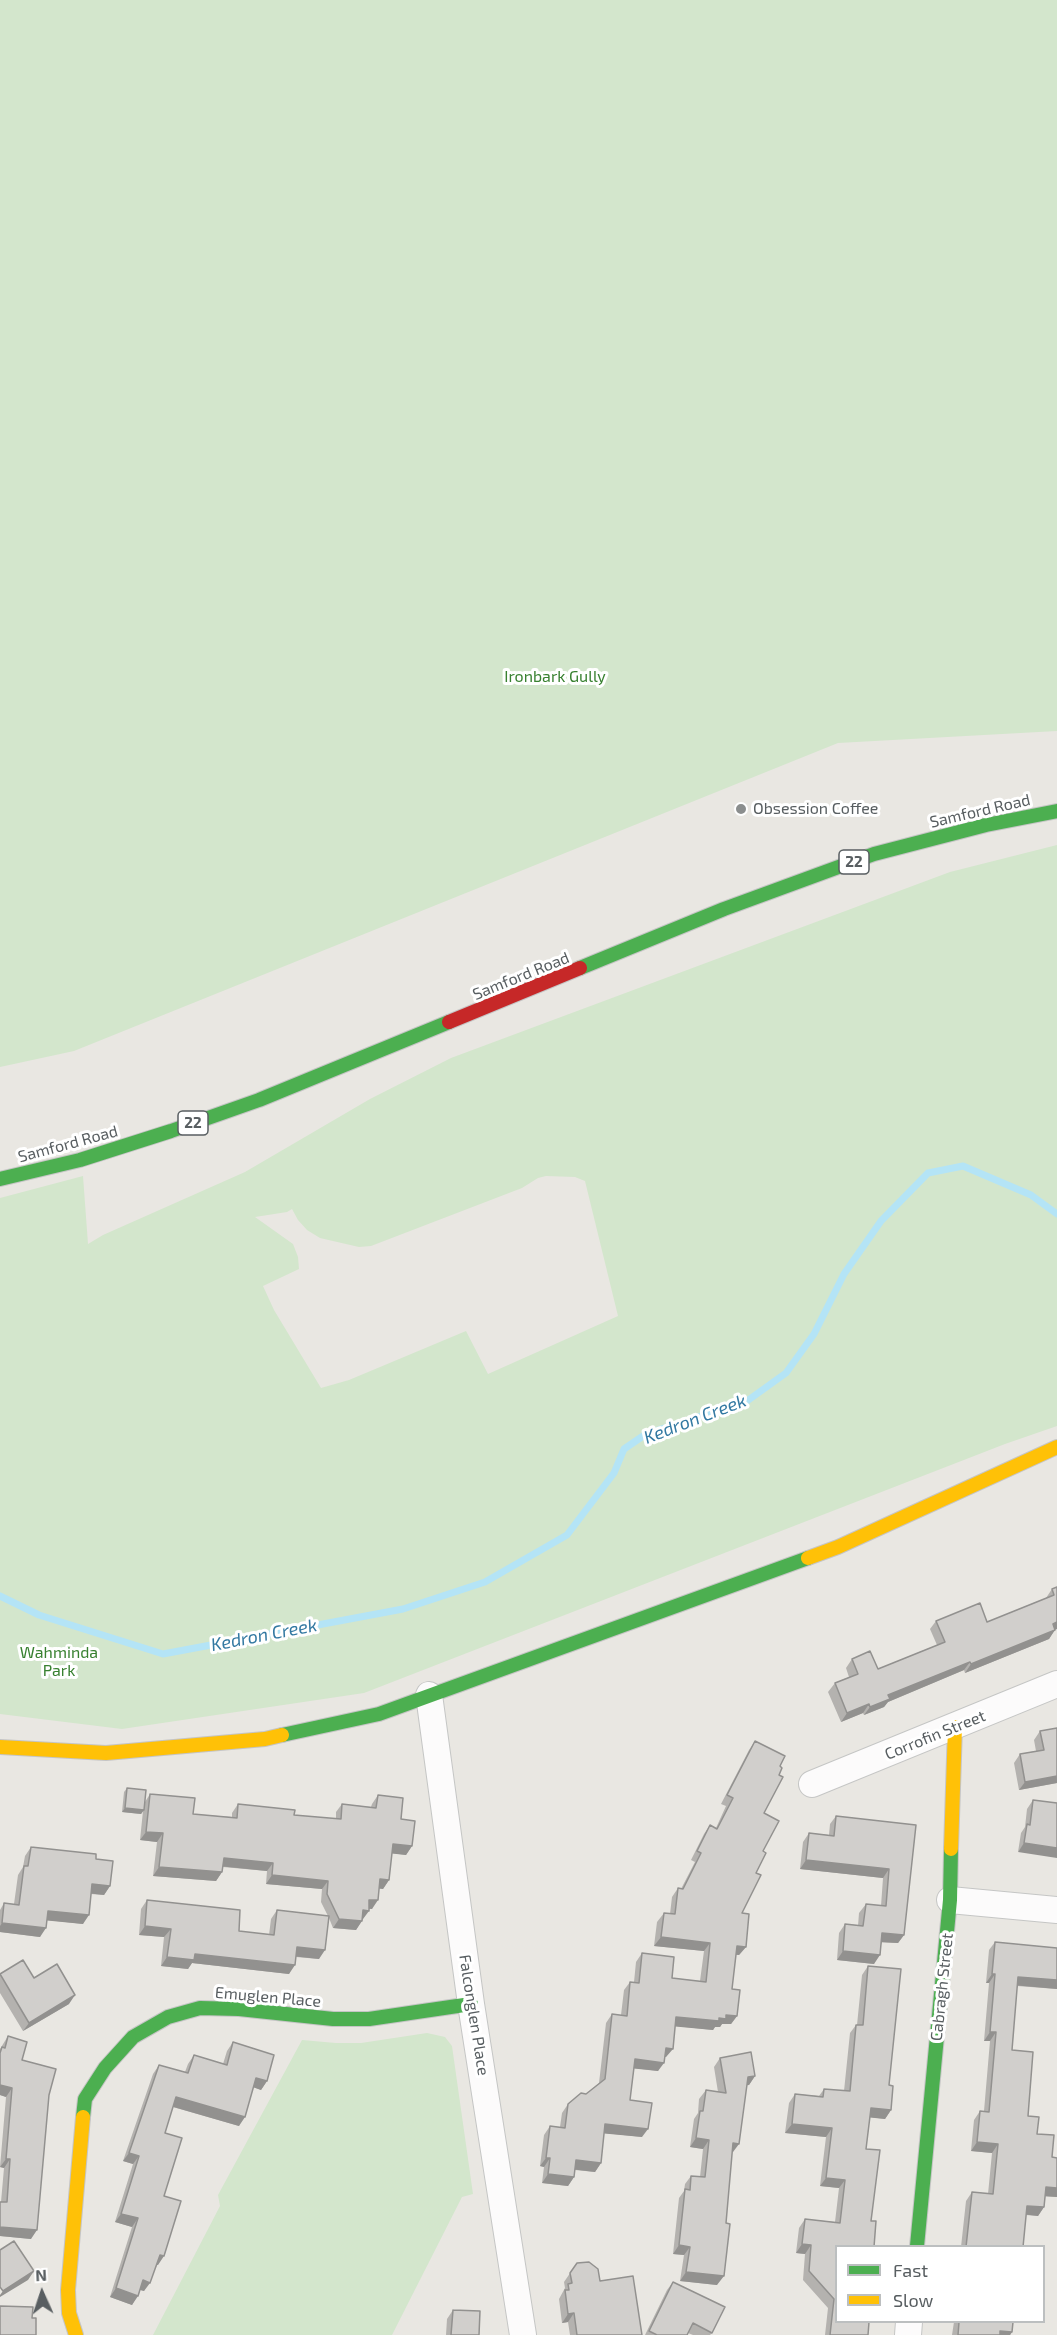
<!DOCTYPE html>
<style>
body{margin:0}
#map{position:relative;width:1057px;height:2335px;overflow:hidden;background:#e9e7e2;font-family:"Exo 2",sans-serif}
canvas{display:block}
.legend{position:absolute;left:835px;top:2245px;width:210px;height:78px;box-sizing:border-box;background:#fff;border:2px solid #bcbfc0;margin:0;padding:8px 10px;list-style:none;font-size:18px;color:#585e61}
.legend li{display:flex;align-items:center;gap:12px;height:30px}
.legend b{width:30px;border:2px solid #bcbfc0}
.north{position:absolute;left:12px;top:2263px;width:60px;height:60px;-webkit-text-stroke:4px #fff;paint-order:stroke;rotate:357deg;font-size:16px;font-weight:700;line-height:24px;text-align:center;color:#585e61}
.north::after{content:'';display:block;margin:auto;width:21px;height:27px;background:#585e61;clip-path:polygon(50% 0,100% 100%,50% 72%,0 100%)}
</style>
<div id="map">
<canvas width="1057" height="2335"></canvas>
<ul class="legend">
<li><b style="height:8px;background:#4caf50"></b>Fast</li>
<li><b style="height:8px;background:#ffc107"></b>Slow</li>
</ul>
<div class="north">N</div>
</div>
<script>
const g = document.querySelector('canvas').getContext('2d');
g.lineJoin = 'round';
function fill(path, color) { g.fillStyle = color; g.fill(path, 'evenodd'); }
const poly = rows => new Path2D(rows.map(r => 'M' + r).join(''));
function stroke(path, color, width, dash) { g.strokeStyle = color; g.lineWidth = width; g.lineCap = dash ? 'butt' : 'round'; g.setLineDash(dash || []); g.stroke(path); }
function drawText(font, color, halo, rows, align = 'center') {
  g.font = font + ' "Exo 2",sans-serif'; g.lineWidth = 6; g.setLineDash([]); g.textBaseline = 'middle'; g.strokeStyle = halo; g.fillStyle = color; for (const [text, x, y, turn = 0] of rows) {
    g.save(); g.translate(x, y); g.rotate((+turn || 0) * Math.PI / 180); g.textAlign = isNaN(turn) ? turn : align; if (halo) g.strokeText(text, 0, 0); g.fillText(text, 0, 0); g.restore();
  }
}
fill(poly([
 [0,0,1057,0,1057,731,838,743,74,1051,0,1067],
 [1057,845,1057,1426,1005,1444,364,1693,122,1729,0,1714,0,1198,83,1176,88,1244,103,1235,245,1172,370,1099,451,1058,950,872],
 [546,1176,575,1177,585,1181,618,1316,488,1374,466,1331,349,1380,321,1388,274,1310,263,1286,299,1269,298,1257,293,1244,255,1217,287,1212,292,1209,298,1220,307,1230,320,1238,359,1247,371,1246,522,1188,538,1178],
 [427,2033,445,2037,452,2046,473,2194,462,2197,392,2335,153,2335,220,2206,218,2195,302,2040,336,2043,361,2043]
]), '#d3e6cc');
stroke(poly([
 [0,1596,39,1615,163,1654,403,1609,485,1582,567,1535,614,1473,624,1449,646,1434,747,1401,786,1373,814,1334,844,1274,881,1221,928,1173,963,1166,1031,1195,1057,1214]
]), '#b4e4f6', 7);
const street = poly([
 [429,1695,471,2004,523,2335],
 [812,1784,1057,1684],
 [950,1900,1057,1910],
 [908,2335,909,2322]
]);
const fast = poly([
 [580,968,724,909,874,854,986,825,1057,811],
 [0,1179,80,1160,171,1131,259,1100,449,1022],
 [282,1735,379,1714,808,1558],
 [83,2117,85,2099,105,2068,133,2037,168,2017,200,2008,239,2009,333,2019,369,2019,471,2004],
 [917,2246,950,1900,951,1849]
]);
const slow = poly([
 [808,1558,838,1547,1057,1447],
 [0,1747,106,1753,265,1739,282,1735],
 [951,1849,955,1727],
 [76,2335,69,2313,68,2290,83,2117]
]);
const jam = poly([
 [449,1022,580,968]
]);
stroke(street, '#c5c6c5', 28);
stroke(fast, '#c5c5c5', 16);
stroke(slow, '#c5c5c5', 16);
stroke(jam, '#c5c5c5', 16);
stroke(street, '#fcfbfb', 26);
stroke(fast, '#4caf50', 14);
stroke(slow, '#ffc107', 14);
stroke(jam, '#c62828', 14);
fill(poly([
 [1057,1587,1057,1629,1055,1629,1049,1639,965,1673,964,1670,888,1702,884,1707,864,1715,863,1713,841,1722,828,1692,835,1683,849,1677,846,1668,852,1659,878,1669,937,1645,930,1629,936,1621,987,1622,1046,1598,1052,1589],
 [1057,1728,1057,1783,1019,1790,1014,1763,1020,1754,1036,1751,1034,1740,1040,1731],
 [755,1741,780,1766,779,1775,764,1813,763,1851,742,1913,746,1947,739,1955,736,1955,732,1989,737,2016,731,2024,722,2024,720,2027,715,2027,713,2030,675,2026,666,2057,665,2057,658,2071,634,2068,630,2100,642,2137,604,2133,601,2163,595,2172,575,2170,574,2177,568,2186,542,2183,544,2167,540,2166,544,2135,550,2126,560,2127,562,2113,568,2104,586,2094,599,2083,606,2023,612,2014,621,2015,624,1990,630,1982,634,1982,636,1962,642,1953,672,1978,700,1981,704,1951,654,1946,657,1922,664,1913,670,1914,672,1897,678,1888,681,1889,695,1862,691,1860,704,1834,710,1825,716,1828,726,1806,721,1804,749,1750],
 [127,1788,145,1802,150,1794,193,1814,232,1817,232,1813,238,1804,294,1815,336,1819,336,1812,342,1804,371,1807,372,1804,378,1795,401,1819,412,1846,406,1855,392,1853,389,1880,383,1889,379,1888,372,1909,369,1909,356,1930,333,1928,329,1918,319,1959,296,1957,289,1974,192,1963,188,1969,161,1966,164,1937,139,1935,141,1909,147,1900,239,1931,269,1935,271,1919,277,1910,328,1916,321,1902,322,1889,266,1884,267,1871,223,1867,222,1872,216,1881,153,1876,157,1842,140,1840,143,1811,141,1814,122,1812,124,1792],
 [1033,1800,1057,1803,1018,1852,1021,1833,1025,1827,1027,1809],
 [836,1816,916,1825,904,1935,898,1943,882,1942,874,1964,837,1960,839,1933,845,1924,858,1926,859,1913,866,1904,881,1906,883,1878,800,1869,803,1842,809,1833,829,1835,830,1824],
 [31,1847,96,1859,110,1886,104,1895,91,1894,83,1924,47,1920,40,1937,0,1932,0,1910,4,1903,14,1904,18,1875,23,1867,25,1856],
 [995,1942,1057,1948,1057,1989,1017,1986,1012,2050,1028,2116,1037,2134,1052,2157,1057,2158,1057,2197,1045,2196,1044,2207,1038,2216,1026,2215,1022,2247,961,2247,966,2201,972,2192,988,2194,992,2153,971,2151,974,2120,980,2111,984,2111,990,2041,984,2041,989,1983,986,1983,989,1950],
 [868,1966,889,2085,891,2110,885,2119,870,2117,866,2149,871,2221,868,2335,825,2335,828,2308,803,2280,805,2254,796,2253,799,2228,805,2219,835,2222,839,2188,820,2186,826,2137,785,2133,789,2103,795,2094,819,2096,824,2089,844,2091,850,2033,856,2025,857,2025,862,1975],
 [0,1973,34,1978,69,2004,23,2031,0,1993],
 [8,2036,22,2060,49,2095,31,2239,0,2236,0,2202,1,2202,4,2168,0,2167,6,2097,0,2095,0,2049],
 [233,2042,267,2081,261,2090,253,2087,239,2126,173,2107,165,2133,164,2196,158,2265,157,2265,144,2291,140,2290,132,2305,110,2297,132,2227,115,2222,133,2164,123,2161,153,2074,159,2065,185,2072,188,2064,194,2055,223,2064,227,2051],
 [720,2058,755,2076,749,2085,747,2085,733,2152,732,2152,717,2285,680,2281,684,2255,673,2254,679,2198,684,2191,685,2184,691,2176,700,2177,703,2149,690,2147,694,2119,698,2113,699,2099,706,2090,718,2092,714,2067],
 [577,2263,600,2281,642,2335,570,2335,568,2322,562,2323,559,2299,565,2288,564,2282],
 [673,2282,712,2333,710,2335,693,2335,688,2333,687,2335,645,2335,667,2290],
 [453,2310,479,2335,446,2335,447,2319],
 [954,2322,1013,2322,1012,2332,1010,2335,952,2335]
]), '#b4b2af');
fill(poly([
 [1057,1622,1057,1629,1047,1633,1053,1624],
 [1055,1630,1049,1639,965,1673,971,1664],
 [970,1662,964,1670,888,1702,884,1707,864,1715,870,1707,888,1695],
 [869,1704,863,1713,841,1722,847,1713],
 [1057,1776,1057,1783,1019,1790,1025,1782],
 [125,1808,144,1810,141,1814,122,1812],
 [146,1832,163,1833,157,1842,140,1840],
 [1024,1843,1057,1848,1057,1858,1018,1852],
 [393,1844,412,1846,406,1855,387,1853],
 [224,1858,273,1863,267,1871,218,1866],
 [806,1860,889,1869,883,1878,800,1869],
 [159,1867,222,1872,216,1881,153,1876],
 [272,1875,328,1881,322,1889,266,1884],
 [380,1879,389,1880,383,1889,374,1888],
 [92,1884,110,1886,104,1895,86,1893],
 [369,1900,378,1900,372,1909,363,1908],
 [363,1910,369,1911,363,1919],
 [48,1911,89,1915,83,1924,42,1920],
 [339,1919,362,1921,356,1930,333,1928],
 [2,1923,46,1928,40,1937,0,1932,0,1926],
 [145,1926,171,1929,164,1937,139,1935],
 [882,1933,904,1935,898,1943,876,1942],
 [661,1937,710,1943,704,1951,654,1946],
 [737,1946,746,1947,739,1955,731,1954],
 [297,1947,325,1950,319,1959,291,1956],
 [843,1951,880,1955,874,1964,837,1960],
 [195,1954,295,1965,289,1974,192,1963,188,1969,161,1966,167,1957],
 [992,1974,995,1974,989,1983,986,1983],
 [1018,1977,1057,1980,1057,1989,1012,1985],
 [75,1995,69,2004,23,2031,29,2023],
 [726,2015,737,2016,731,2024,722,2024,720,2027,715,2027,713,2030,670,2026,676,2017,719,2018],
 [990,2032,996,2032,990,2041,984,2041],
 [666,2048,673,2049,666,2057,660,2056],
 [635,2059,664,2063,658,2071,629,2068],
 [755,2076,749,2085,741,2086,748,2077],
 [256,2078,267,2081,261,2090,250,2086],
 [0,2085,12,2088,6,2097,0,2095],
 [176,2097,245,2117,239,2126,170,2106],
 [871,2108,891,2110,885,2119,865,2117],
 [605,2124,648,2129,642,2137,599,2133],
 [792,2124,832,2128,826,2137,785,2133],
 [696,2138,709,2140,703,2149,690,2147],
 [977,2142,998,2144,992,2153,971,2151],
 [733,2143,739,2144,733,2152,727,2152],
 [129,2153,139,2156,133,2164,123,2161],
 [546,2158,550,2158,544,2167,540,2166],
 [6,2159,10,2159,4,2168,0,2167],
 [576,2160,601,2163,595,2172,570,2169],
 [548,2174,574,2177,568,2186,542,2183],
 [826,2178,845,2180,839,2188,820,2186],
 [1046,2187,1057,2188,1057,2197,1040,2196],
 [1027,2206,1044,2207,1038,2216,1021,2214],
 [121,2214,138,2218,132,2227,115,2222],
 [0,2227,37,2230,31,2239,0,2236],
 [802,2244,811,2245,805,2254,796,2253],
 [679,2245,690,2247,684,2255,673,2254],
 [160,2255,164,2256,158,2265,154,2264],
 [34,2271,28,2280,0,2297,0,2295,3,2291],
 [686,2272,724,2276,717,2285,680,2281],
 [143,2280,150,2283,144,2291,137,2289],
 [116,2288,138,2296,132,2305,110,2297],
 [574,2313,568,2322,562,2323,568,2314],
 [1000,2331,1012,2332,1010,2335,997,2335]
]), '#92918f');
const building = poly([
 [1057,1587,1057,1622,1053,1624,1055,1630,971,1664,970,1662,888,1695,890,1699,870,1707,869,1704,847,1713,835,1683,858,1674,852,1659,870,1651,878,1669,945,1642,936,1621,980,1603,987,1622,1054,1595,1052,1589,1057,1587],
 [1057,1728,1057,1776,1025,1782,1020,1754,1044,1750,1040,1731,1057,1728],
 [755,1741,785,1756,780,1766,782,1768,779,1775,783,1777,764,1813,779,1821,763,1851,766,1853,756,1873,761,1875,742,1913,749,1914,746,1947,737,1946,732,1989,740,1990,737,2016,726,2015,726,2019,719,2018,719,2021,676,2017,673,2049,666,2048,664,2063,635,2059,630,2100,652,2103,648,2129,605,2124,601,2163,576,2160,574,2177,548,2174,550,2158,546,2158,550,2126,565,2128,568,2104,581,2093,586,2094,605,2079,612,2014,627,2016,630,1982,639,1983,642,1953,674,1957,672,1978,706,1982,710,1943,661,1937,664,1913,675,1914,678,1888,683,1889,701,1853,697,1851,710,1825,717,1829,733,1798,727,1795,755,1741],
 [127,1788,146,1790,144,1810,125,1808,127,1788],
 [150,1794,195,1798,193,1814,237,1818,238,1804,295,1810,294,1815,341,1819,342,1804,376,1808,378,1795,403,1798,401,1819,415,1821,412,1846,393,1844,389,1880,380,1879,378,1900,369,1900,369,1911,363,1910,362,1921,339,1919,327,1894,328,1881,272,1875,273,1863,224,1858,222,1872,159,1867,163,1833,146,1832,150,1794],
 [1033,1800,1057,1803,1057,1848,1024,1843,1027,1824,1030,1825,1033,1800],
 [836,1816,916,1825,904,1935,882,1933,880,1955,843,1951,845,1924,863,1926,866,1904,886,1906,889,1869,806,1860,809,1833,834,1836,836,1816],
 [31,1847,96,1854,96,1859,113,1861,110,1886,92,1884,89,1915,48,1911,46,1928,2,1923,4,1903,19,1905,24,1866,28,1866,31,1847],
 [147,1900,240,1910,239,1931,274,1935,277,1910,329,1916,325,1950,297,1947,295,1965,195,1954,194,1960,167,1957,171,1929,145,1926,147,1900],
 [995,1942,1057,1948,1057,1980,1018,1977,1012,2050,1033,2052,1028,2116,1039,2117,1037,2134,1054,2135,1052,2157,1057,2158,1057,2188,1046,2187,1044,2207,1027,2206,1023,2247,966,2247,972,2192,993,2194,998,2144,977,2142,980,2111,989,2112,996,2032,990,2032,995,1974,992,1974,995,1942],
 [23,1960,34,1978,57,1964,75,1995,29,2023,0,1974,23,1960],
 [868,1966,901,1969,889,2085,893,2086,891,2110,871,2108,866,2149,880,2150,871,2221,876,2221,874,2247,837,2247,837,2322,869,2322,868,2335,830,2335,834,2299,809,2271,811,2245,802,2244,805,2219,840,2223,845,2180,826,2178,832,2128,792,2124,795,2094,823,2097,824,2089,850,2091,856,2025,863,2025,868,1966],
 [8,2036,27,2042,22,2060,56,2069,49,2095,37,2230,0,2227,0,2202,7,2202,10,2159,6,2159,12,2088,0,2085,0,2053,2,2047,5,2048,8,2036],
 [233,2042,274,2055,267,2081,256,2078,245,2117,176,2097,165,2133,182,2138,164,2196,181,2201,164,2256,160,2255,150,2283,143,2280,138,2296,116,2288,138,2218,121,2214,139,2156,129,2153,159,2065,188,2073,194,2055,227,2065,233,2042],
 [751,2052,755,2076,748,2077,739,2144,733,2143,726,2223,730,2224,724,2276,686,2272,690,2247,679,2245,685,2189,690,2190,691,2176,705,2177,709,2140,696,2138,700,2111,703,2111,706,2090,726,2093,720,2058,751,2052],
 [14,2241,34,2271,3,2291,0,2287,0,2250,14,2241],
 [589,2262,598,2269,600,2281,633,2276,642,2335,577,2335,574,2313,568,2314,565,2290,569,2290,568,2284,572,2283,570,2273,577,2263,589,2262],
 [673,2282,725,2307,712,2333,693,2323,687,2335,657,2335,649,2331,673,2282],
 [0,2306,33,2307,32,2318,36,2318,36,2335,0,2335,0,2306],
 [453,2310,480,2311,479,2335,451,2335,453,2310],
 [959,2322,1013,2322,1012,2332,1000,2331,1000,2335,958,2335,959,2322]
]);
fill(building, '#d1cfcc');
stroke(building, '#92918f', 1.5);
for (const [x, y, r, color] of [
 [741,809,6,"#8b8e8e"]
]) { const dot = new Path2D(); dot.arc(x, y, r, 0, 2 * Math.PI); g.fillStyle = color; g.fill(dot); stroke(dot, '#fff', 2); }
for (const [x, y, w] of [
 [854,862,30],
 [193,1123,30]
]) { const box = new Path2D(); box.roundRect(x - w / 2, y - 12, w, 24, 4.5); g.fillStyle = '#fff'; g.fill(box); stroke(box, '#585e61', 1.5); }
drawText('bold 15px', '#585e61', null, [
 ["22",854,862],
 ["22",193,1123]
]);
drawText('16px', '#388130', '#fff', [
 ["Ironbark Gully",555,677],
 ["Wahminda",59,1653],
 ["Park",59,1671]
]);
drawText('16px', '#585e61', '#fff', [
 ["Obsession Coffee",753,809]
], 'left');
drawText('16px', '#585e61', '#fff', [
 ["Samford Road",980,811,-13],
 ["Samford Road",521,976,-22],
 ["Samford Road",68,1144,-15],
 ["Corrofin Street",935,1735,-22],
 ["Cabragh Street",942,1987,-84],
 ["Emuglen Place",268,1997,5],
 ["Falconglen Place",474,2015,81]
]);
drawText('italic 18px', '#3379a2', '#fff', [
 ["Kedron Creek",695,1419,-21],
 ["Kedron Creek",264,1635,-11]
]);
</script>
